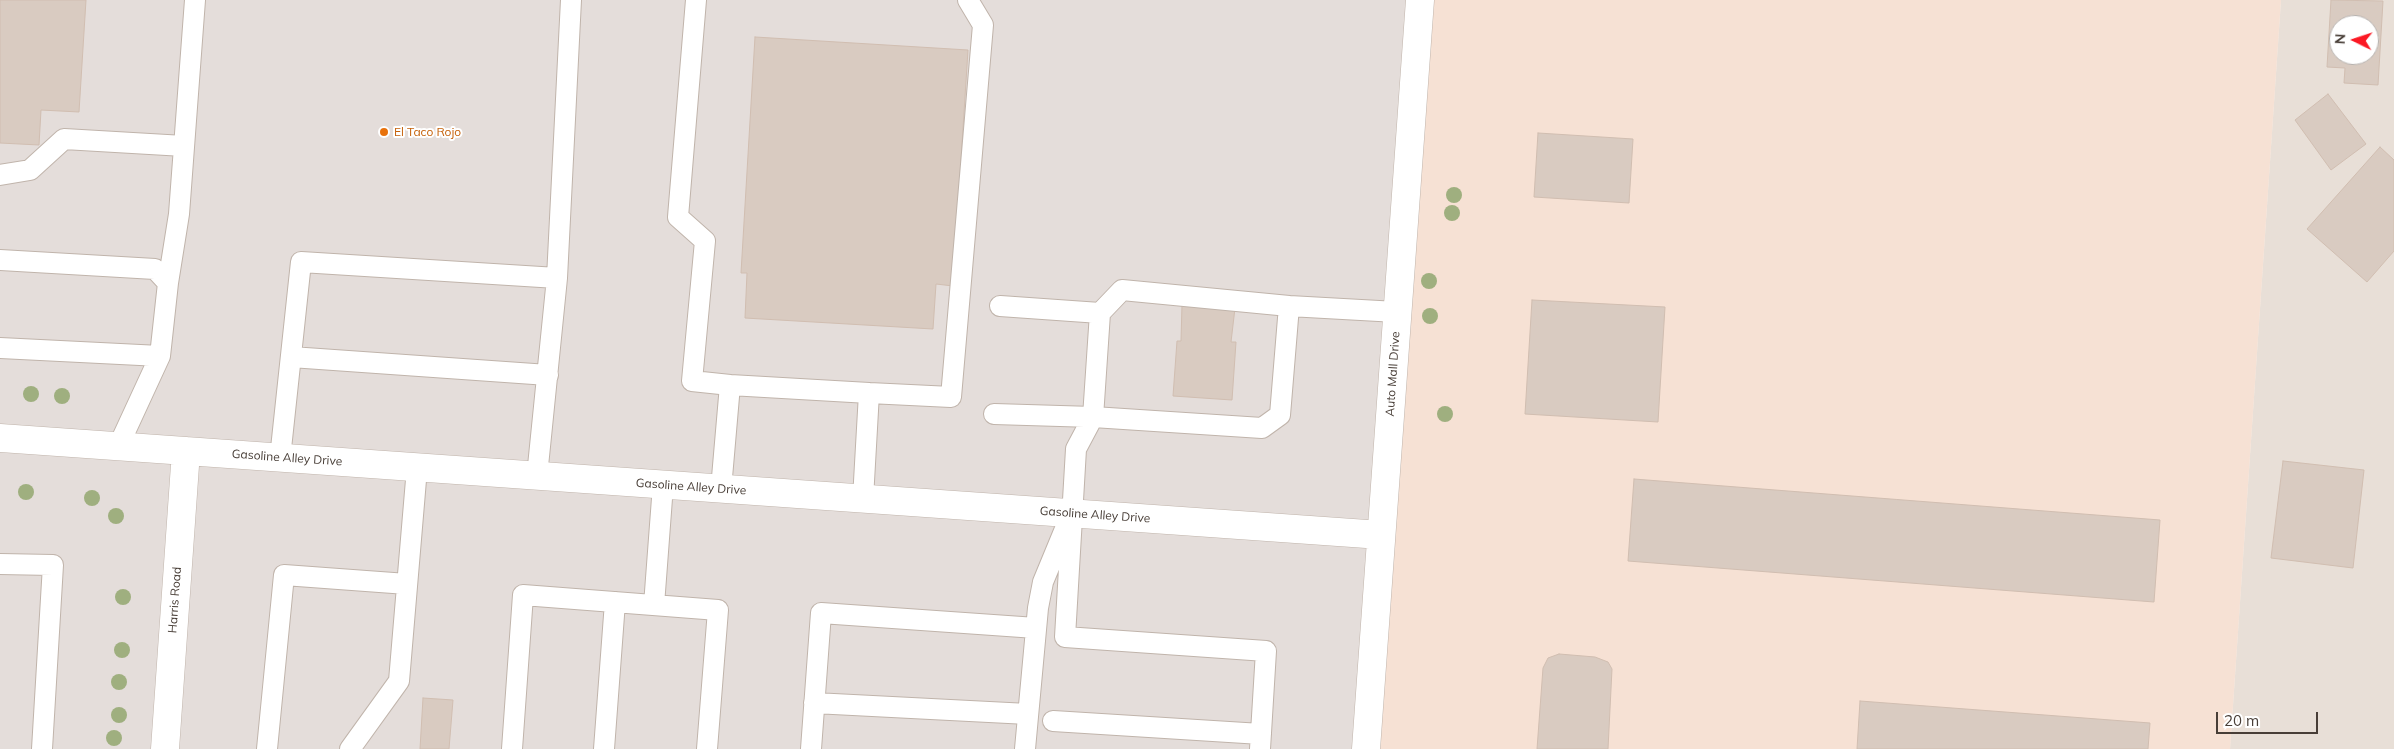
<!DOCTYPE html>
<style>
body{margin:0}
#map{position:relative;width:2394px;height:749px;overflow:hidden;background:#f4eee9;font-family:Mulish,sans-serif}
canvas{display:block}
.north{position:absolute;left:2329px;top:15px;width:50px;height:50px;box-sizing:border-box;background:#fff;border:1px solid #b6b2af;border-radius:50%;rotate:274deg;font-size:14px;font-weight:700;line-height:20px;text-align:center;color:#483e37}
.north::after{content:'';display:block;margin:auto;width:18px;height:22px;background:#fb1924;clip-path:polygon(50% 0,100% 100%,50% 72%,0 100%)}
.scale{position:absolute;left:2216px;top:712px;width:102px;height:22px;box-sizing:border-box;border:2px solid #483e37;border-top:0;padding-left:6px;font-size:15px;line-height:18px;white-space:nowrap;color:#483e37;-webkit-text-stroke:4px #fff;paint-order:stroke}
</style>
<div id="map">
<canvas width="2394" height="749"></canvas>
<div class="north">N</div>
<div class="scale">20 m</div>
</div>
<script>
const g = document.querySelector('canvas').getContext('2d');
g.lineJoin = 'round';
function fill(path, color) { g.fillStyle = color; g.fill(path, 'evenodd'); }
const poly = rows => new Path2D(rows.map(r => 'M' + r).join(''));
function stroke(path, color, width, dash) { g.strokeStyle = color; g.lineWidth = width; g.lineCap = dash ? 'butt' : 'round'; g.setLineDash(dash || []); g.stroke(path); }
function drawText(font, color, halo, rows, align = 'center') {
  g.font = font + ' Mulish,sans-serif'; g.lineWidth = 4; g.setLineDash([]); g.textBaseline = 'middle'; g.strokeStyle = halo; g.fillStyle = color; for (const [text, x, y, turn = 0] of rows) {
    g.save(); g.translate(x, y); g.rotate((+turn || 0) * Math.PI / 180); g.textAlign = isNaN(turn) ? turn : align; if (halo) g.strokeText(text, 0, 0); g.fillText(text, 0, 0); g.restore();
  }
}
fill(poly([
 [2281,0,2394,0,2394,749,2230,749],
 [2339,25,2369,25,2369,55,2339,55]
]), '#e8dfd7');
fill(poly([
 [1423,0,2281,0,2230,749,1371,749]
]), '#f6e1d4');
fill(poly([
 [0,0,1423,0,1371,749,0,749]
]), '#e4ddda');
const building = poly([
 [0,0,86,0,79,112,41,110,39,145,0,143,0,0],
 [2331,0,2383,1,2378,85,2344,83,2345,68,2327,67,2331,0],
 [2339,25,2369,25,2369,55,2339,55,2339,25],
 [755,37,968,50,953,286,936,284,933,329,745,318,747,273,741,273,755,37],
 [2328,94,2366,144,2331,170,2295,120,2328,94],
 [1538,133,1633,139,1629,203,1534,197,1538,133],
 [2380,147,2394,160,2394,251,2367,282,2307,229,2380,147],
 [1532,300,1665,307,1658,422,1525,414,1532,300],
 [1182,305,1235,308,1231,342,1236,342,1232,400,1173,396,1177,341,1181,341,1182,305],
 [2283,461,2364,470,2353,568,2271,558,2283,461],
 [1634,479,2160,520,2154,602,1628,561,1634,479],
 [1559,654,1595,657,1608,662,1612,669,1608,749,1537,749,1543,668,1548,658,1559,654],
 [423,698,453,700,449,749,420,749,423,698],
 [1860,701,2150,723,2148,749,1857,749,1860,701]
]);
fill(building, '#d9cbc1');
stroke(building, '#d1beb1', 1);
const service = poly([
 [696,0,678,217,705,241,692,381,730,385],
 [0,175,30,170,64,139,184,146],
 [0,260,155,269,168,283,160,356,118,447],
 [168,283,179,214,195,0],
 [1000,306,1100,313],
 [0,348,160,356],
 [291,357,548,375],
 [869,393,951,397,983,25,968,0],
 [994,414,1093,417,1100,313,1122,290,1289,306],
 [280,458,301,262,557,278],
 [537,476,557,278,571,0],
 [721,489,730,385,869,393,863,499],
 [0,564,53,565,42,749],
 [654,605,663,485],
 [814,703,1028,714],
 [1053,721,1261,734],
 [267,749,284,575,407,584],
 [350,749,399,681,417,468],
 [512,749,523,595,718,610,707,749],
 [604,749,615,602],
 [811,749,821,613,1036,628],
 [1025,749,1038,608,1043,582,1067,524],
 [1260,749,1266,651,1065,637,1076,449,1093,417,1262,428,1280,415,1289,306,1397,312]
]);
const minor = poly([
 [0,438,1381,535],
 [165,749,186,451],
 [1366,749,1420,0]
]);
stroke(service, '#c0b4ab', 22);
stroke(minor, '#c0b4ab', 29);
stroke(service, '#fff', 20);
stroke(minor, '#fff', 28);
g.fillStyle = '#9faf7f';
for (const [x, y] of [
 [1454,195],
 [1452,213],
 [1429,281],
 [1430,316],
 [31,394],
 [62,396],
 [1445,414],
 [26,492],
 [92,498],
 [116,516],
 [123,597],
 [122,650],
 [119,682],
 [119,715],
 [114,738]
]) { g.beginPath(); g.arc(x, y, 8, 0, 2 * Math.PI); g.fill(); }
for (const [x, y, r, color] of [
 [384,132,5,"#e8710a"]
]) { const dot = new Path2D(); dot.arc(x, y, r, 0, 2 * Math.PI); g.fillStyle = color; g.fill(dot); stroke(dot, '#fff', 2); }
drawText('12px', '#c56008', '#fff', [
 ["El Taco Rojo",394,132]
], 'left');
drawText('12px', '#483e37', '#fff', [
 ["Auto Mall Drive",1393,374,-86],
 ["Gasoline Alley Drive",287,458,4],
 ["Gasoline Alley Drive",691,487,4],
 ["Gasoline Alley Drive",1095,515,4],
 ["Harris Road",175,600,-86]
]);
</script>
